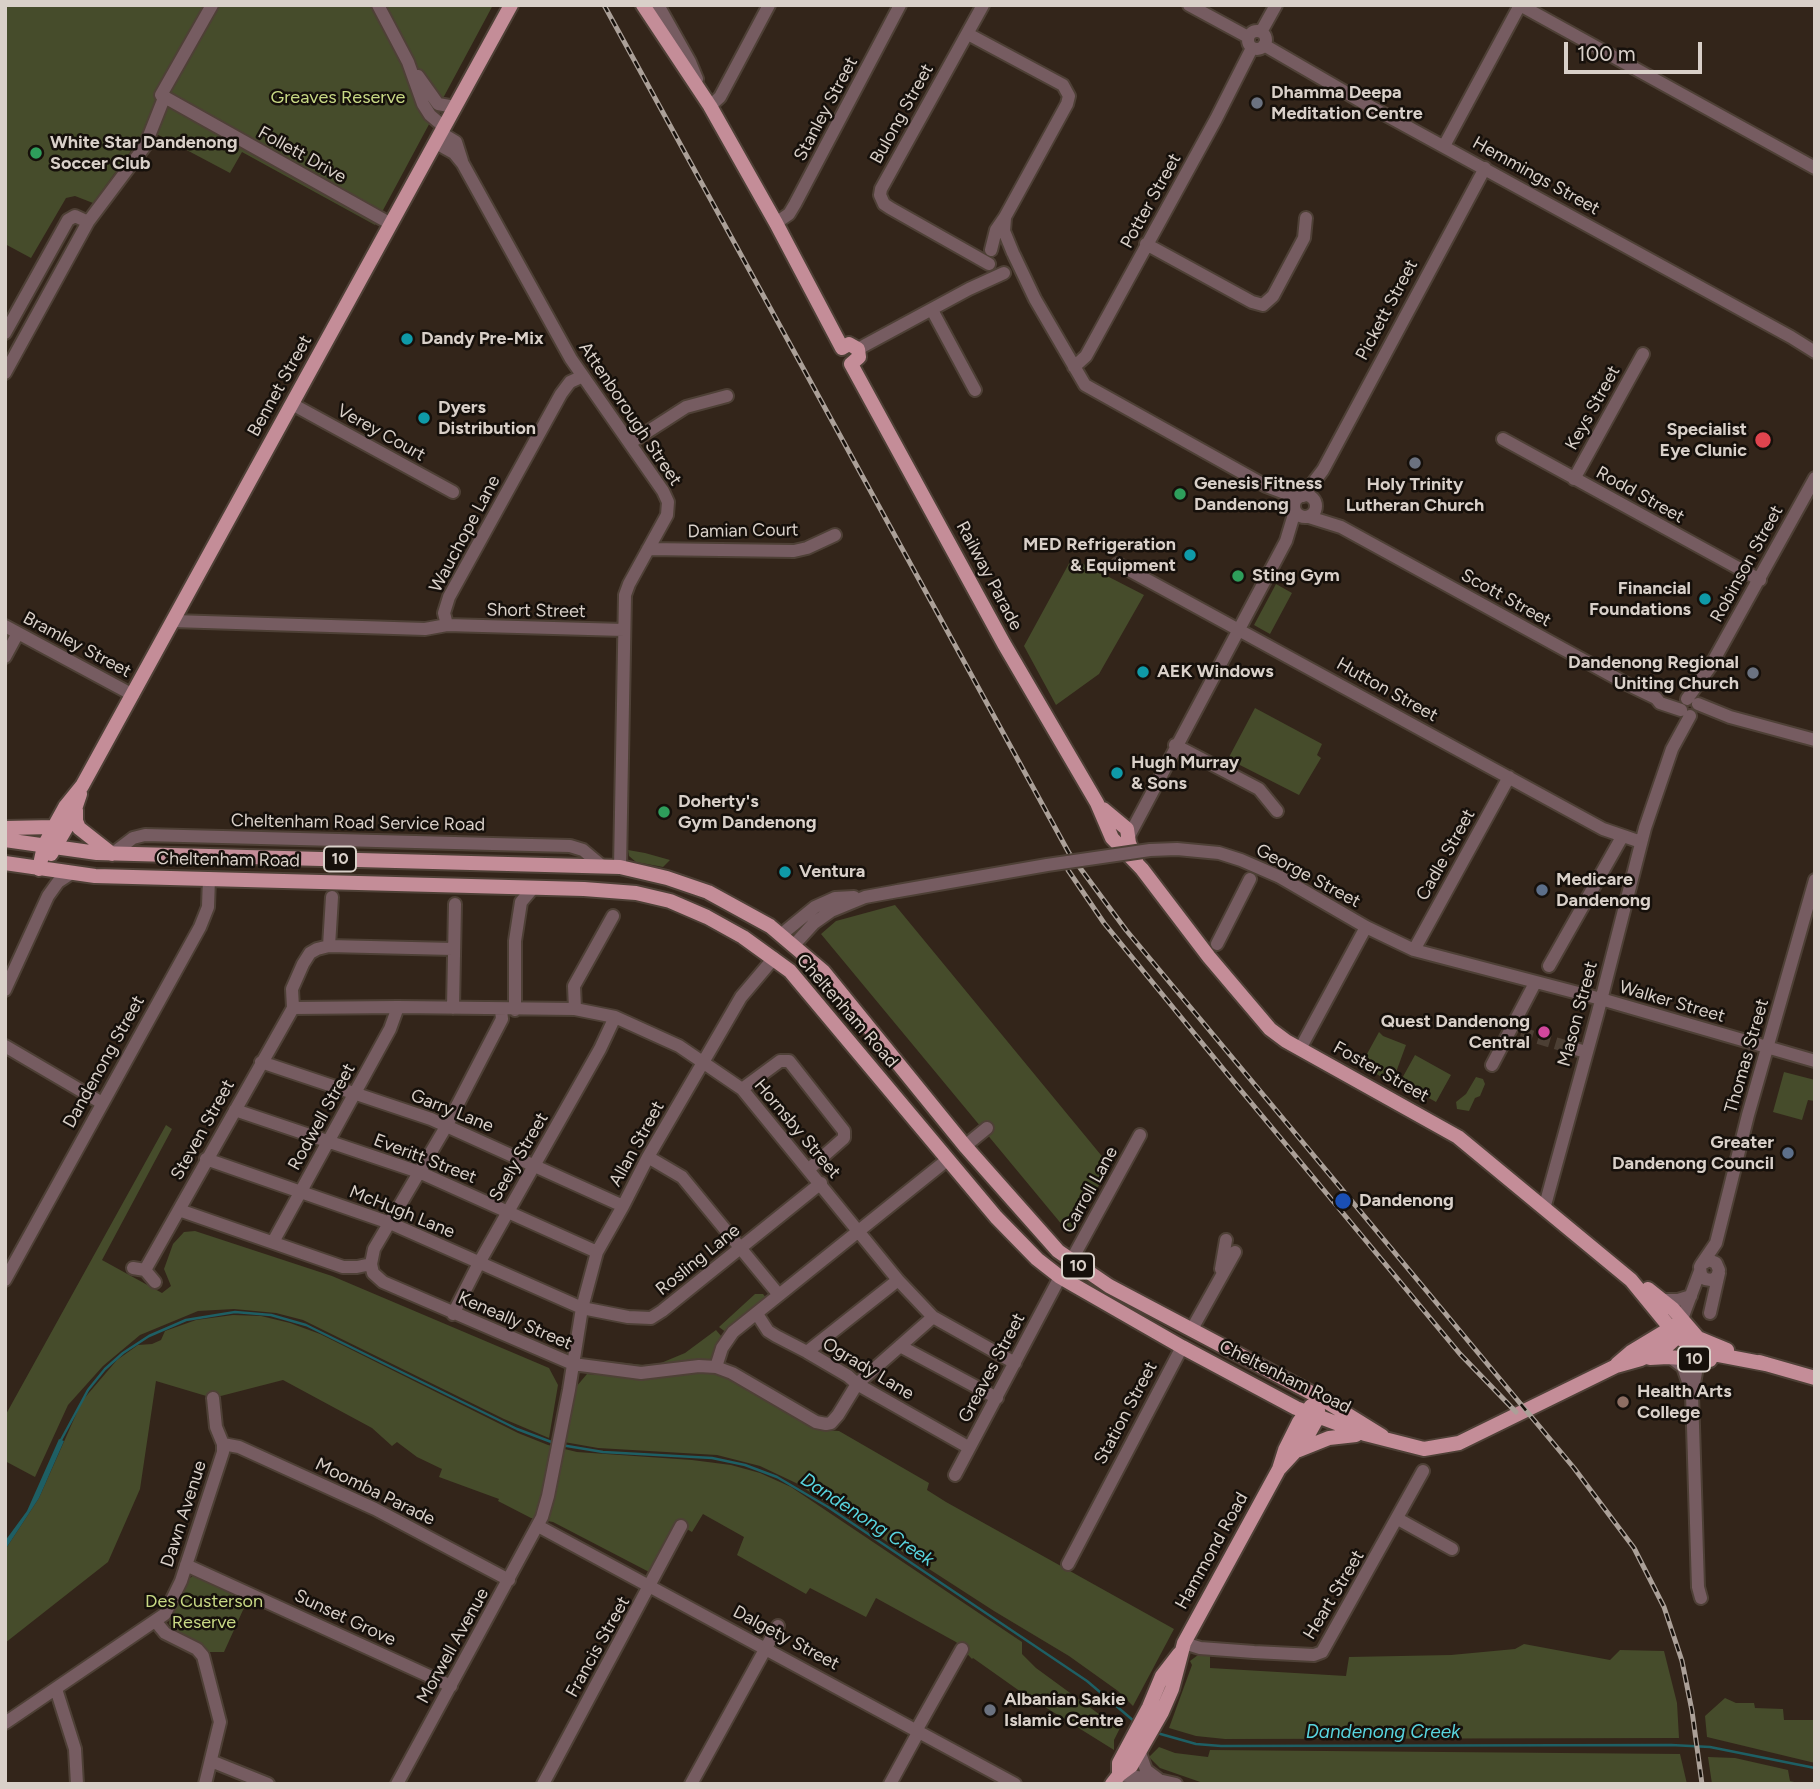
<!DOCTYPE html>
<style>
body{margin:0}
#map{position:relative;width:1820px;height:1789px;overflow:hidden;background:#33251a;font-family:Figtree,sans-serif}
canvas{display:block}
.frame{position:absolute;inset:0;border:7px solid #d9d0c9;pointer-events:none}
.scale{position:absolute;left:1564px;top:42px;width:138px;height:32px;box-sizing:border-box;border:4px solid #d9d0c9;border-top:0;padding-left:9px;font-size:21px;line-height:24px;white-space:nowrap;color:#d9d0c9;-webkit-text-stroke:5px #16100b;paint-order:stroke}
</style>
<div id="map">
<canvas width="1820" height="1789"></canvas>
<div class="frame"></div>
<div class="scale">100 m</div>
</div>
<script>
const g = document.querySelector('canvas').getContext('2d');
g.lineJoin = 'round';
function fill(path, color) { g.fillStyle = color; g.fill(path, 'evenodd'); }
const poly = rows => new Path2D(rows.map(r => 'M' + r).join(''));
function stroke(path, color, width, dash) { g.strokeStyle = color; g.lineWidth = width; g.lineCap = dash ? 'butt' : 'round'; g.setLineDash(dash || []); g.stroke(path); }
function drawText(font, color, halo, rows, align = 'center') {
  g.font = font + ' Figtree,sans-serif'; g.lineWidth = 5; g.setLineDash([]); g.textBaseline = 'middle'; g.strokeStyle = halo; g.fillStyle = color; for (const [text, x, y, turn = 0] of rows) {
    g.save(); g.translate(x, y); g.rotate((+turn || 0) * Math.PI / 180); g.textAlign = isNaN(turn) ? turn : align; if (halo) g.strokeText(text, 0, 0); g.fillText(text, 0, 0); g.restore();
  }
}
fill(poly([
 [5,5,493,5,375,225,242,152,230,173,147,129,93,203,75,196,66,198,31,258,5,244],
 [1072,558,1144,595,1099,674,1056,705,1024,646],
 [1276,584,1292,593,1270,634,1254,625],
 [1255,708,1322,744,1317,755,1321,758,1299,795,1228,759],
 [628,850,645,853,670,860,663,867,636,862,629,856],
 [895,905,1110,1166,1074,1229,1068,1232,821,934,836,921],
 [1379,1032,1383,1036,1406,1045,1395,1075,1385,1079,1361,1065],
 [1415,1055,1451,1075,1436,1102,1400,1082],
 [1784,1072,1815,1080,1815,1101,1808,1100,1802,1120,1773,1112],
 [1476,1077,1483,1079,1485,1084,1480,1096,1475,1098,1469,1111,1457,1109,1456,1102,1466,1094],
 [166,1125,172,1129,102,1260,162,1293,171,1286,164,1269,173,1244,184,1232,195,1231,332,1276,549,1368,558,1385,549,1438,504,1419,303,1320,276,1313,234,1309,198,1311,140,1335,103,1366,68,1405,35,1477,5,1461,5,1416],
 [755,1294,763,1294,767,1299,763,1303,758,1303,738,1319,727,1333,719,1327],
 [233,1315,261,1316,290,1323,320,1334,518,1433,548,1445,577,1452,692,1460,731,1465,760,1473,791,1487,1022,1642,1022,1654,1036,1668,1103,1717,1121,1726,1114,1740,1114,1750,1021,1692,973,1658,972,1659,956,1642,876,1598,866,1617,810,1588,806,1594,737,1555,744,1537,703,1514,692,1532,678,1524,653,1574,553,1522,531,1518,498,1501,499,1499,439,1477,442,1469,417,1457,397,1442,392,1446,372,1428,283,1380,213,1398,156,1381,140,1489,108,1562,5,1643,5,1550,39,1498,82,1401,117,1360,138,1345,152,1344,161,1340,165,1331,196,1320],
 [716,1330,722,1337,709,1362,683,1361,660,1368,641,1369,591,1364,589,1359,643,1365,661,1363,685,1353],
 [687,1371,718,1372,825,1430,839,1431,929,1483,927,1490,946,1502,1174,1629,1133,1706,1118,1691,1069,1656,994,1611,796,1483,760,1466,717,1455,598,1448,564,1442,576,1387,587,1374,652,1379],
 [193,1576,248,1599,224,1652,207,1652,200,1643,174,1632,169,1624,170,1616,187,1580],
 [1524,1644,1610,1660,1620,1650,1664,1651,1677,1703,1679,1738,1225,1739,1196,1736,1169,1728,1192,1665,1190,1661,1198,1655,1210,1654,1210,1668,1346,1676,1349,1657,1451,1655,1515,1649],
 [1725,1698,1736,1703,1754,1703,1755,1708,1783,1709,1784,1720,1815,1720,1815,1763,1707,1737,1705,1716],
 [1159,1747,1175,1753,1208,1757,1210,1750,1680,1754,1687,1784,1206,1784,1160,1768,1149,1757],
 [1708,1757,1735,1758,1788,1770,1790,1781,1803,1784,1712,1784]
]), '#464c2b');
fill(poly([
 [59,1439,64,1441,39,1498,5,1550,5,1541,27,1511]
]), '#1e5f64');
stroke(poly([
 [61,1440,88,1390,105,1369,123,1353,149,1336,186,1320,235,1312,271,1315,306,1325,517,1429,554,1443],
 [561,1445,603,1452,712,1458,745,1465,777,1477,828,1507,1087,1681,1135,1722],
 [1157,1733,1196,1744,1221,1746,1671,1745,1710,1747,1815,1768]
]), '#1e5f64', 2.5);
stroke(poly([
 [1521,1033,1572,1048]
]), '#4c3f34', 12, [12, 6]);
const minor = poly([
 [212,5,161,95,391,224],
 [378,5,408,62,423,104,430,115,444,127],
 [658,5,690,62,697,79],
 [983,5,881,189,880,195,884,204,890,208,989,264],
 [1189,5,1248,37],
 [1520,5,1815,168],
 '1248 40a9 9 0 1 1 18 0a9 9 0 1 1-18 0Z',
 [1261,32,1276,5],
 [968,34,1063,85,1069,96,1067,104,1005,217,996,230,991,250],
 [1264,45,1364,103,1791,337,1815,352],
 [418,76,438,104,455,107],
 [710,106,720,97,769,5],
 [441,133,456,142,462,161],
 [436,143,454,153,463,164,571,359,663,491,668,502,667,515,629,584,625,595,620,867],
 [1444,146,1520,5],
 [1005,218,1004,231,1013,253],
 [88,222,145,146,164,98],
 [776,223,789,214,795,204,900,5],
 [1146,244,1252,302,1263,305,1273,296,1304,238,1306,218],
 [1014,255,1035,299,1085,385,1266,486,1298,498],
 [932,310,975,390],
 [5,333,68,220,75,216,88,222,5,373],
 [858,349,969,289,1004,273],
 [1074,367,1086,356,1216,119,1252,48],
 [292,404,453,492],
 [1503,439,1760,580],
 [630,443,686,407,727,396],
 [1574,479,1643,354],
 '1294 506a11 11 0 1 1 22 0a11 11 0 1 1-22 0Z',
 [1303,496,1323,470,1485,168],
 [1309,517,1341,527,1627,684,1656,698,1660,703,1681,710],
 [648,549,794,551,807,548,835,535],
 [1118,564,1603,829,1641,842],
 [173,621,425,629,447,625,444,613,449,597,561,394,570,382,583,376],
 [447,625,624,630],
 [5,626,133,695],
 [5,657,18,633],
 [1687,699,1710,667,1815,478],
 [1698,704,1730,717,1815,740],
 [1175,745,1259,789,1277,811],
 [1129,836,1286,541,1295,511],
 [112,854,133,838,145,835,570,846,583,850,602,866],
 [1280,877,1366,927,1414,950,1601,999,1815,1061],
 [782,934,815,907,835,898,854,897],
 [1217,944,1250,879],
 [794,945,814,923,831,911,865,897,898,891],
 [329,946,332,897],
 [1414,950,1509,777],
 [1549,966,1622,837],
 [5,990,48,896,58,882,70,874],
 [293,1008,398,1007,575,1009,615,1017,679,1046,742,1089,898,1280,933,1317,1015,1363],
 [293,1008,292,989,303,964,310,953,317,949,329,946,453,949],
 [453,1008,455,904],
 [575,1009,574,986,613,916],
 [515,1010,515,941,521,902,533,888],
 [5,1046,102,1103],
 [1572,1048,1586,1052],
 [1300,1049,1366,927],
 [261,1062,431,1119,623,1206],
 [1492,1065,1535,983],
 [742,1089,780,1061,789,1061,844,1131,844,1138,809,1169],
 [235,1110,419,1172,597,1252],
 [965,1146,987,1128],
 [648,1157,682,1177,779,1295],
 [206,1159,390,1223,582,1308,628,1317,651,1318,662,1311,821,1183],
 [1544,1209,1598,1012,1645,828,1672,749,1690,716],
 [179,1210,343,1267,357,1267,371,1264],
 [273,1242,390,1029,398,1007],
 [1071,1261,1140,1135],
 [371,1264,373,1273,383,1282,573,1364,641,1373,699,1366,716,1367,732,1373,816,1422,826,1424,831,1423,838,1415,857,1384,933,1317],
 [371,1264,374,1249,447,1125,502,1019,501,1010],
 [1702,1264,1709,1260,1716,1263,1719,1270,1717,1277,1711,1280,1705,1279,1701,1275,1700,1267,1701,1265,1716,1243,1748,1115,1815,880],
 [133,1268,145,1270,155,1282],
 [1221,1269,1226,1240],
 [145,1270,293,1008],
 [5,1280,200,927,208,907,209,878],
 [1663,1300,1678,1300,1691,1296],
 [1710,1313,1719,1273],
 [453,1314,479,1263,600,1049,615,1017],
 [757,1314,768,1331,776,1336,807,1352,848,1376,857,1384,968,1447],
 [1682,1319,1700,1271],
 [1192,1329,1235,1252],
 [900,1346,997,1398],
 [807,1352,898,1280],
 [1670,1357,1683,1367,1692,1393],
 [716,1367,722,1348,733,1332,947,1160],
 [223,1444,239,1447,375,1509,509,1580],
 [955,1475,1060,1277],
 [1398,1519,1452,1549],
 [538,1526,1015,1784],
 [1068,1564,1182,1347],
 [186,1565,451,1686],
 [1701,1598,1698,1587,1692,1394,1697,1367,1704,1360],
 [156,1622,165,1633,197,1649,203,1656,220,1722,205,1784],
 [1184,1643,1200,1648,1254,1652,1314,1655,1322,1652,1423,1471],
 [56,1689,75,1749,77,1784],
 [5,1723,165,1614,181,1581,223,1452,223,1444,216,1427,213,1398],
 [917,1729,962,1649],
 [1140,1753,1146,1770,1158,1779],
 [211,1761,268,1784],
 [1119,1775,1154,1779,1176,1784],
 [397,1784,542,1517,548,1496,569,1390,582,1308,597,1252,623,1206,648,1157,741,997,774,958],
 [543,1784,681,1526],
 [691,1784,778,1626],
 [890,1784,919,1731]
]);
const major = poly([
 [643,5,710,106,776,223,842,348],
 [842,348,849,344,858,349,859,357,851,364],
 [851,364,1004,644,1097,803,1112,838,1142,869,1209,957,1270,1029,1286,1041,1458,1137,1631,1280,1676,1335,1692,1347,1703,1352,1766,1364],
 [1103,809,1127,829,1129,843,1136,859],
 [76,810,76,821,79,828,112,854],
 [5,828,54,827],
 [5,840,97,853,620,867,667,878,708,892,770,926,823,971,965,1146,1058,1251,1109,1286,1319,1397,1382,1436],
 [51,854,72,818,80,794],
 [5,863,95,876,584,889,636,893,670,901,707,917,743,937,790,971,996,1217,1037,1259,1060,1277,1182,1347,1296,1408,1365,1434,1424,1449,1459,1443,1616,1366,1641,1359,1666,1347,1678,1336,1683,1321],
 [39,869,44,846,54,827,65,807,82,786,511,5],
 [1648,1289,1673,1309,1698,1338,1727,1350],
 [1650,1358,1668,1357,1710,1360],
 [1759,1362,1815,1378],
 [1617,1364,1631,1352,1679,1323],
 [1299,1450,1329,1438,1356,1435],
 [1280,1468,1304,1442,1318,1417,1318,1410],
 [1119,1775,1119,1763,1149,1707,1162,1676,1179,1654],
 [1112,1784,1119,1775,1131,1766,1162,1712,1172,1689,1184,1643,1279,1469,1285,1450,1299,1422,1311,1406]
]);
stroke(minor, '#4e4036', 16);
stroke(major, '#4e4036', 18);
stroke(minor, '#765c61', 12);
stroke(major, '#c48d98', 14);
const rail = poly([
 [604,5,1069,853,1126,930,1574,1468,1634,1548,1664,1607,1682,1661,1692,1711,1702,1784],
 [1068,870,1104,923,1229,1076,1460,1354,1516,1412]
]);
stroke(rail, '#aba098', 5);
stroke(rail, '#16100b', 2.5, [8]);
const minorBridge = poly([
 [898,891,1047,865,1150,850,1177,849,1219,853,1241,860,1280,877]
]);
stroke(minorBridge, '#4e4036', 16, []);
stroke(minorBridge, '#765c61', 12);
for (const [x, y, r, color] of [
 [1257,103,7,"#6b7280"],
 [36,153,7,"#2e9e5b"],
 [407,339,7,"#0f9aa8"],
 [424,418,7,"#0f9aa8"],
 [1763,440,9,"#e0444e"],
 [1415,463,7,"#6b7280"],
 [1180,494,7,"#2e9e5b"],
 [1190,555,7,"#0f9aa8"],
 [1238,576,7,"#2e9e5b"],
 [1705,599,7,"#0f9aa8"],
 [1143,672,7,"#0f9aa8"],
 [1753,673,7,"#6b7280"],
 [1117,773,7,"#0f9aa8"],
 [664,812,7,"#2e9e5b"],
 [785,872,7,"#0f9aa8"],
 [1542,890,7,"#5c6f8a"],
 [1544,1032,7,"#d1479c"],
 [1788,1153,7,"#5c6f8a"],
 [1343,1201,9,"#1a4fb4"],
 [1623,1402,7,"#8d6e63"],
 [990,1710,7,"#6b7280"]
]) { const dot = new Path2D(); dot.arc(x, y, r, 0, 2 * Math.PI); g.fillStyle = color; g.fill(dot); stroke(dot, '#16100b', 2.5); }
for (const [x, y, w] of [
 [340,859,32],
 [1078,1266,32],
 [1694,1359,32]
]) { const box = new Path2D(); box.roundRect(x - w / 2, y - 12.5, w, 25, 5); g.fillStyle = '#16100b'; g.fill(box); stroke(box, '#d9d0c9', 2); }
drawText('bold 16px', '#d9d0c9', null, [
 ["10",340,859],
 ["10",1078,1266],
 ["10",1694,1359]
]);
drawText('bold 18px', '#d9d0c9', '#16100b', [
 ["Dhamma Deepa",1271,93],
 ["Meditation Centre",1271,114],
 ["White Star Dandenong",50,143],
 ["Soccer Club",50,164],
 ["Dandy Pre-Mix",421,339],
 ["Dyers",438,408],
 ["Distribution",438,429],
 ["Specialist",1747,430,"right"],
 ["Eye Clunic",1747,451,"right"],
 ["Genesis Fitness",1194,484],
 ["Dandenong",1194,505],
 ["Holy Trinity",1415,485,"center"],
 ["Lutheran Church",1415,506,"center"],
 ["MED Refrigeration",1176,545,"right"],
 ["& Equipment",1176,566,"right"],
 ["Sting Gym",1252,576],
 ["Financial",1691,589,"right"],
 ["Foundations",1691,610,"right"],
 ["Dandenong Regional",1739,663,"right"],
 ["Uniting Church",1739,684,"right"],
 ["AEK Windows",1157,672],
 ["Hugh Murray",1131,763],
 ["& Sons",1131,784],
 ["Doherty's",678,802],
 ["Gym Dandenong",678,823],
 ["Ventura",799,872],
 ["Medicare",1556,880],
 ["Dandenong",1556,901],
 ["Quest Dandenong",1530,1022,"right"],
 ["Central",1530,1043,"right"],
 ["Greater",1774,1143,"right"],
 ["Dandenong Council",1774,1164,"right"],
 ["Dandenong",1359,1201],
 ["Health Arts",1637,1392],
 ["College",1637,1413],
 ["Albanian Sakie",1004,1700],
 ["Islamic Centre",1004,1721]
], 'left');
drawText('18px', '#c8d985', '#16100b', [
 ["Greaves Reserve",338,98],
 ["Des Custerson",204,1602],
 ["Reserve",204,1623]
]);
drawText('18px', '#d9d0c9', '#16100b', [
 ["Stanley Street",826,109,-62],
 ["Bulong Street",902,114,-61],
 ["Follett Drive",302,155,29],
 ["Hemmings Street",1536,176,29],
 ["Potter Street",1151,201,-61],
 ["Pickett Street",1387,310,-62],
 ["Bennet Street",280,386,-61],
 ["Keys Street",1593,408,-61],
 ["Attenborough Street",630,414,56],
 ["Verey Court",381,433,29],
 ["Rodd Street",1640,495,29],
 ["Damian Court",743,531,-1],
 ["Wauchope Lane",465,534,-62],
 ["Robinson Street",1747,564,-61],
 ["Railway Parade",989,576,62],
 ["Scott Street",1506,598,29],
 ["Short Street",536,611,1],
 ["Bramley Street",77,645,28],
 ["Hutton Street",1387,690,29],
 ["Cheltenham Road Service Road",358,823,1],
 ["Cadle Street",1446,855,-61],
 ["Cheltenham Road",228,860,1],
 ["George Street",1308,876,28],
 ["Walker Street",1672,1002,16],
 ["Cheltenham Road",847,1011,49],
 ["Mason Street",1578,1014,-75],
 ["Thomas Street",1747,1056,-74],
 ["Dandenong Street",104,1062,-61],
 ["Foster Street",1381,1072,29],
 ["Garry Lane",452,1111,22],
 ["Rodwell Street",322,1117,-61],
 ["Hornsby Street",797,1129,50],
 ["Steven Street",203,1130,-61],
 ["Allan Street",637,1144,-61],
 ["Seely Street",519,1157,-60],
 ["Everitt Street",425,1159,21],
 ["Carroll Lane",1090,1190,-61],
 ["McHugh Lane",402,1212,22],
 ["Rosling Lane",698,1260,-39],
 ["Keneally Street",515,1321,23],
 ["Greaves Street",992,1368,-62],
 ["Ogrady Lane",868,1369,31],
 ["Cheltenham Road",1285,1377,26],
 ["Station Street",1126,1413,-62],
 ["Moomba Parade",375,1492,26],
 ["Dawn Avenue",184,1514,-72],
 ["Hammond Road",1212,1551,-61],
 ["Heart Street",1334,1595,-59],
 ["Sunset Grove",345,1618,25],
 ["Dalgety Street",786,1638,28],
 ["Morwell Avenue",453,1646,-61],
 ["Francis Street",598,1647,-61]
]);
drawText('italic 19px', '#58d4de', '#16100b', [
 ["Dandenong Creek",867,1520,33],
 ["Dandenong Creek",1383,1732]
]);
</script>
